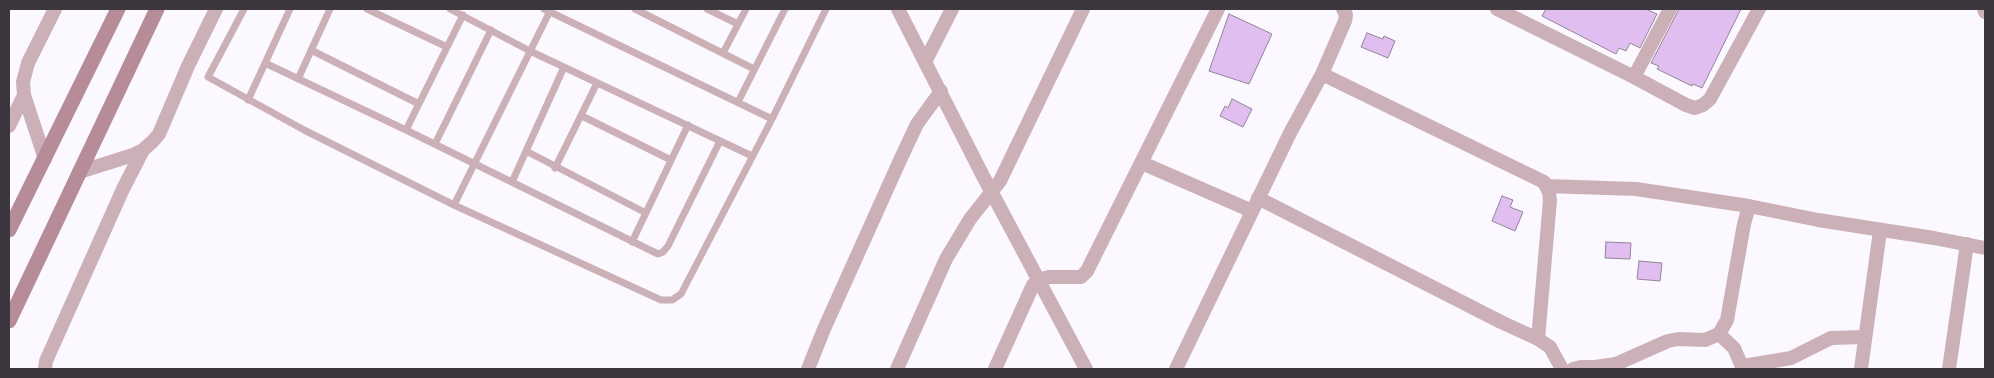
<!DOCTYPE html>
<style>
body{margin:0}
#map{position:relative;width:1994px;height:378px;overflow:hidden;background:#fcf8ff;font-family:"Playfair Display",serif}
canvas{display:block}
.frame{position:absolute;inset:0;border:10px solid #3c373e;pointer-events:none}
</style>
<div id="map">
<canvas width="1994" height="378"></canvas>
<div class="frame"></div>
</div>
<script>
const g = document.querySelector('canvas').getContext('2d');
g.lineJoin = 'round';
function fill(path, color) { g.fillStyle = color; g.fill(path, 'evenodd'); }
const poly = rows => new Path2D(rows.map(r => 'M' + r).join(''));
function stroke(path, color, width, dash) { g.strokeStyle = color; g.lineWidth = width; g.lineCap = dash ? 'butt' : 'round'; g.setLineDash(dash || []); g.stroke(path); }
const building = poly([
 [1546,9,1646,9,1657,14,1640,48,1630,43,1626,51,1619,48,1616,54,1542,16,1546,9],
 [1679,9,1741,9,1702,88,1693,84,1692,86,1657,69,1659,66,1651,63,1679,9],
 [1229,14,1272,34,1249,84,1209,71,1229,14],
 [1367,33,1383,39,1384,36,1395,41,1388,58,1361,47,1367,33],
 [1232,99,1252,109,1243,127,1220,116,1225,106,1228,108,1232,99],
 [1502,196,1513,200,1510,207,1523,212,1515,231,1492,221,1502,196],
 [1606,242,1631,243,1630,259,1605,258,1606,242],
 [1639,261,1662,263,1660,281,1637,279,1639,261]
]);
fill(building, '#e0bef0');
stroke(building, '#908596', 1);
stroke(poly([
 [244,9,208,77,304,130,454,205,661,300,672,300,681,294,772,119,826,9],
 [367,9,447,47],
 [450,9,530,51,752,156],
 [544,9,772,119],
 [635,9,754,69],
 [707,9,738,24],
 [311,50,419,104],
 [723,53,746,9],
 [265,63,406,130,658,254,663,252,668,246,720,141],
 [298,79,330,9],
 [248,100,290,9],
 [738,102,785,9],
 [582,116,671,160],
 [406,130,463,15],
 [435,144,491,30],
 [526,151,646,213],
 [555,168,597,83],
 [512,182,564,67],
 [454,205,551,9],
 [632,242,688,125]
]), '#ccb0b7', 7);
stroke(poly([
 [898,9,983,176,1086,369],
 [1497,9,1634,77,1686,105,1695,108,1703,105,1710,99,1759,9],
 [1984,9,1985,12],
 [925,62,952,9],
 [1322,74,1544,182,1549,192,1550,200,1538,339],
 [1634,77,1670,9],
 [9,126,24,95],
 [45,159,24,95,23,82,28,63,55,9],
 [1142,163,1252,211],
 [79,172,133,155,143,150,153,141,159,134,188,66,216,9],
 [1546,186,1636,189,1749,206,1818,220,1934,238,1985,248],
 [1258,198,1501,322,1538,339,1550,347,1562,369],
 [1719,334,1734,348,1743,369],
 [1743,366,1791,358,1831,338,1865,337],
 [45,369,46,361,123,189,143,150],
 [808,369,824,329,901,158,917,124,941,91],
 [897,369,946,259,970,219,1000,181,1083,9],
 [995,369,1033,285,1039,280,1049,277,1081,277,1087,271,1218,9],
 [1176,369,1290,133,1322,74,1345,21,1346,15,1343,9],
 [1573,369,1581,367,1595,367,1616,364,1668,341,1678,339,1705,340,1719,334,1727,320,1744,224,1749,206],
 [1861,369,1880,231],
 [1949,369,1967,244]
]), '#ccb0b7', 14);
stroke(poly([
 [9,230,118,9],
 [9,321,157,9]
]), '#b58c97', 15);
</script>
